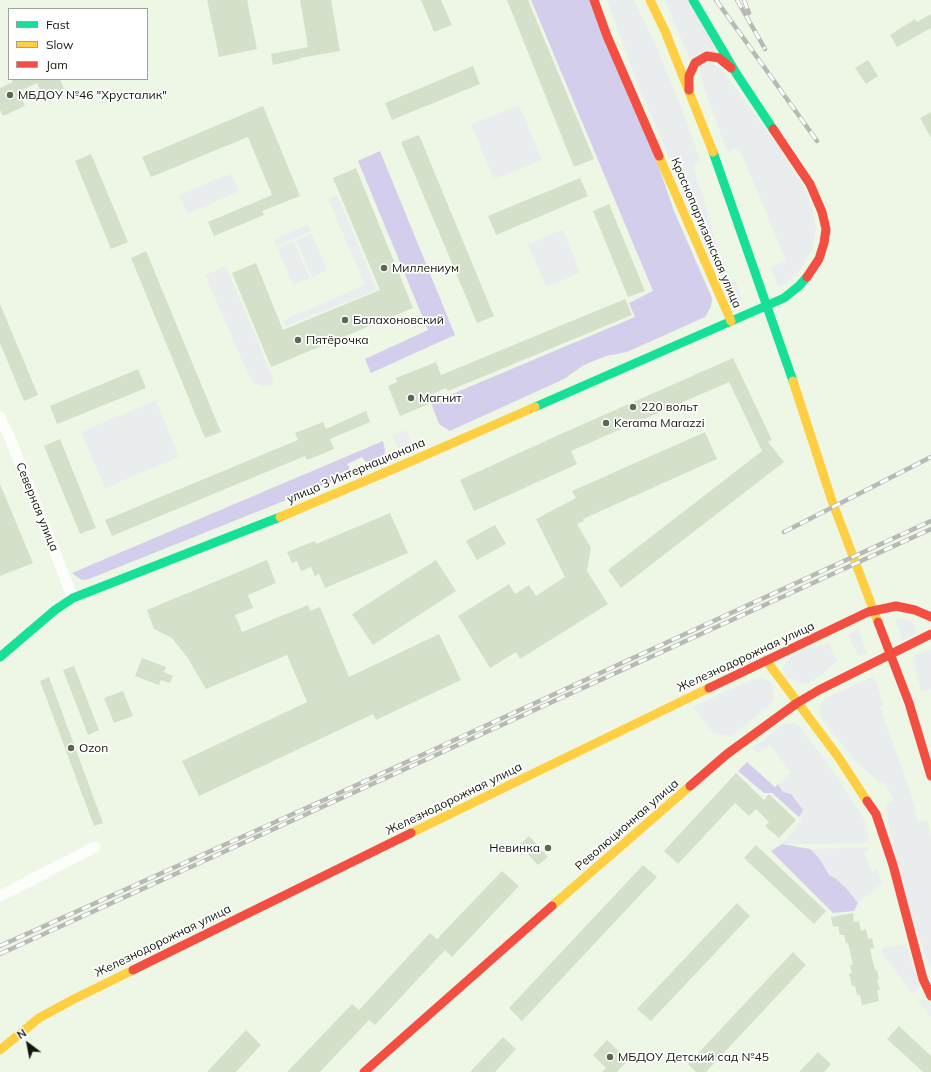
<!DOCTYPE html>
<meta charset="utf-8">
<style>
body{margin:0}
#map{position:relative;width:931px;height:1072px;overflow:hidden;background:#eef7e5;font-family:Mulish,sans-serif}
canvas{display:block}
.legend{position:absolute;left:8px;top:8px;width:140px;height:72px;box-sizing:border-box;background:#fff;border:1px solid #a0a29d;margin:0;padding:5px 7px;list-style:none;font-size:12px;color:#12170b}
.legend li{display:flex;align-items:center;gap:8px;height:20px}
.legend b{width:20px;border:1px solid #a0a29d}
.north{position:absolute;left:8px;top:1024px;width:40px;height:40px;-webkit-text-stroke:3px #fff;paint-order:stroke;rotate:328deg;font-size:11px;font-weight:700;line-height:16px;text-align:center;color:#12170b}
.north::after{content:'';display:block;margin:auto;width:14px;height:18px;background:#12170b;clip-path:polygon(50% 0,100% 100%,50% 72%,0 100%)}
</style>
<div id="map">
<canvas width="931" height="1072"></canvas>
<ul class="legend">
<li><b style="height:5px;background:#16e098"></b>Fast</li>
<li><b style="height:5px;background:#ffcf43"></b>Slow</li>
<li><b style="height:5px;background:#f24e42"></b>Jam</li>
</ul>
<div class="north">N</div>
</div>
<script>
const g = document.querySelector('canvas').getContext('2d');
g.lineJoin = 'round';
function fill(path, color) { g.fillStyle = color; g.fill(path, 'evenodd'); }
const poly = rows => new Path2D(rows.map(r => 'M' + r).join(''));
function stroke(path, color, width, dash) { g.strokeStyle = color; g.lineWidth = width; g.lineCap = dash ? 'butt' : 'round'; g.setLineDash(dash || []); g.stroke(path); }
function drawText(font, color, halo, rows, align = 'center') {
  g.font = font + ' Mulish,sans-serif'; g.lineWidth = 3.5; g.setLineDash([]); g.textBaseline = 'middle'; g.strokeStyle = halo; g.fillStyle = color; for (const [text, x, y, turn = 0] of rows) {
    g.save(); g.translate(x, y); g.rotate((+turn || 0) * Math.PI / 180); g.textAlign = isNaN(turn) ? turn : align; if (halo) g.strokeText(text, 0, 0); g.fillText(text, 0, 0); g.restore();
  }
}
fill(poly([
 [607,0,634,0,658,50,682,109,701,162,693,166,710,220,721,260,730,281,735,279,743,304,733,299,679,181,638,85],
 [665,0,689,0,719,49,690,60],
 [707,62,720,67,778,146,802,184,812,205,816,228,812,249,801,269,789,281,778,288,771,267,786,261,739,148,727,152,699,74,700,68],
 [519,105,542,160,494,180,471,124],
 [231,173,239,191,187,214,179,195],
 [337,195,377,290,286,326,284,320,365,285,328,199],
 [308,225,311,231,276,246,274,239],
 [563,229,580,273,546,287,528,244],
 [311,233,327,270,312,277,296,240],
 [293,241,310,278,293,285,277,248],
 [226,266,273,378,274,382,269,386,262,386,254,383,247,372,205,275],
 [156,400,179,457,105,488,81,432],
 [406,430,413,448,408,449,399,448,392,436],
 [895,619,903,619,911,621,916,628,916,632,913,635,903,641],
 [858,628,867,654,858,656,848,635],
 [829,644,837,661,820,676,809,682,803,684,797,683,791,678,787,680,783,674,783,667,788,659,793,655,806,648],
 [927,650,931,650,931,689,921,692,913,656],
 [874,676,884,705,880,707,911,794,918,822,928,820,931,834,931,969,926,957,911,914,890,833,885,806,894,800,883,782,880,783,856,762,822,719,819,710,820,705,824,700,830,696],
 [763,678,769,681,775,689,772,691,774,696,772,702,768,707,731,736,714,734,693,707,742,684,756,679],
 [789,723,797,724,801,728,838,778,865,821,869,843,782,844,802,820,799,817,803,810,783,792,778,784,791,773,770,745,759,753,752,748,781,726],
 [870,847,869,850,864,852,872,872,876,869,883,882,858,903,846,888,835,878,829,875,810,849],
 [906,944,919,985,917,990,913,994,883,954,882,948],
 [922,999,926,1000,931,1005,931,1017,918,1001]
]), '#eaeded');
fill(poly([
 [531,0,590,0,653,150,674,211,712,298,711,307,705,317,627,352,606,356,584,365,564,379,450,431,439,424,431,403,635,317,629,303,653,291],
 [380,151,455,335,371,373,365,359,428,330,358,161],
 [383,441,385,450,384,457,379,463,372,465,366,462,362,457,347,464,351,471,349,475,89,579,82,580,77,577,72,573],
 [747,762,775,787,778,784,783,792,791,794,803,810,799,817,772,793,764,793,738,771],
 [782,844,810,849,819,858,829,875,835,878,846,888,858,903,854,911,833,913,771,851]
]), '#d4ceed');
fill(poly([
 [207,0,247,0,257,49,219,57],
 [300,0,331,0,340,51,300,58,300,59,273,65,271,54,308,47],
 [421,0,441,0,452,25,434,32],
 [507,0,528,0,594,159,574,167],
 [931,14,931,28,897,47,890,35,915,19,917,22],
 [868,60,878,76,866,84,855,68],
 [473,66,480,84,392,120,385,103],
 [11,79,60,79,64,89,44,98,37,83,18,92,25,106,3,116,0,110,0,88,13,82],
 [263,106,300,196,262,211,264,215,214,236,208,222,272,195,248,137,151,177,142,157],
 [931,112,931,138,920,118],
 [419,135,494,316,477,323,401,142],
 [91,154,128,242,111,249,75,161],
 [356,168,413,308,271,367,232,273,256,263,283,330,380,290,333,178],
 [580,178,588,196,496,235,488,216],
 [609,204,645,291,628,297,593,211],
 [146,251,221,432,205,438,131,258],
 [625,299,632,315,448,391,446,388,426,397,429,404,400,416,388,386,397,382,396,378,436,362,441,375],
 [0,304,38,395,24,401,0,343],
 [733,358,772,440,768,442,784,462,621,588,608,570,762,451,729,382,571,451,577,464,474,511,460,480,563,433],
 [138,369,146,388,57,424,50,406],
 [366,411,370,422,330,439,334,449,307,460,305,456,112,536,105,520,298,440,295,433,323,422,326,429],
 [705,432,717,459,583,519,584,521,577,524,591,548,587,571,608,604,520,659,516,652,490,668,458,616,509,584,515,594,529,585,536,596,565,577,536,519,576,498,572,491],
 [60,439,96,528,80,534,44,446],
 [0,484,33,563,0,576],
 [390,513,408,553,325,588,319,574,315,576,311,567,301,571,297,561,292,563,287,552,315,541,316,544],
 [495,525,506,544,477,560,466,541],
 [267,560,276,583,248,595,253,608,235,615,242,632,308,605,310,611,320,607,349,677,439,634,461,680,376,720,373,714,199,796,182,761,307,702,287,655,206,689,187,657,172,638,154,629,147,610],
 [436,560,456,591,373,645,352,614],
 [142,658,166,667,164,672,173,676,170,683,161,680,159,685,135,676],
 [74,666,99,730,88,735,63,670],
 [49,677,103,823,94,826,40,681],
 [123,691,133,716,114,723,104,698],
 [736,773,764,800,769,794,796,820,779,838,765,826,769,822,756,809,749,816,735,803,678,864,664,851],
 [529,836,548,857,538,865,519,845],
 [756,845,826,911,814,924,744,858],
 [643,865,657,877,522,1021,509,1008],
 [502,871,519,886,452,957,445,950,375,1025,369,1020,320,1072,287,1072,352,1004,359,1010,430,933,437,939],
 [737,903,750,916,651,1021,637,1009],
 [853,913,854,922,859,921,861,931,866,929,868,939,872,938,874,948,870,949,875,970,877,970,879,979,877,980,880,990,877,990,879,1001,862,1005,860,995,857,995,855,986,852,986,849,974,852,973,850,965,853,965,848,943,846,944,844,935,840,935,838,926,833,927,831,917],
 [793,952,806,965,706,1072,696,1072,688,1064],
 [899,1026,931,1056,931,1072,923,1072,887,1039],
 [246,1030,261,1045,236,1072,207,1072],
 [503,1037,516,1049,495,1072,470,1072],
 [607,1040,628,1060,617,1072,602,1072,606,1068,593,1055],
 [818,1052,831,1064,824,1072,799,1072]
]), '#d5e0ca');
stroke(poly([
 [0,417,9,436,73,598],
 [0,896,95,847]
]), '#fcfefb', 11);
stroke(poly([
 [693,0,736,73,773,129],
 [713,152,793,381],
 [535,407,784,298,799,286,807,277],
 [0,657,55,610,73,598,280,517]
]), '#16e098', 9);
stroke(poly([
 [650,0,665,31,713,152],
 [659,156,731,321],
 [793,381,832,501,878,622],
 [280,517,398,467,535,407],
 [766,660,839,758,867,801],
 [411,833,709,688],
 [552,906,690,786],
 [0,1050,39,1018,74,999,133,970]
]), '#ffcf43', 9);
stroke(poly([
 [594,0,607,36,659,156],
 [689,90,689,76,695,63,707,56,719,58,731,68],
 [773,129,810,184,822,212,826,229,824,243,819,259,807,277],
 [878,622,909,703,931,776],
 [709,688,868,612,896,606,915,610,931,617],
 [690,786,727,754,797,703,819,690,931,634],
 [867,801,876,814,893,865,923,979,931,996],
 [133,970,411,833],
 [364,1072,552,906]
]), '#f24e42', 9);
const rail = poly([
 [716,0,817,141],
 [737,0,765,49],
 [744,0,749,13],
 [784,532,931,457],
 [0,946,324,800,931,521],
 [0,954,931,529]
]);
stroke(rail, '#b7b9b5', 4.5);
stroke(rail, '#fff', 3, [9]);
for (const [x, y, r, color] of [
 [10,95,4,"#5f6557"],
 [384,268,4,"#5f6557"],
 [345,320,4,"#5f6557"],
 [298,340,4,"#5f6557"],
 [411,398,4,"#5f6557"],
 [633,407,4,"#5f6557"],
 [606,423,4,"#5f6557"],
 [71,748,4,"#5f6557"],
 [548,848,4,"#5f6557"],
 [610,1057,4,"#5f6557"]
]) { const dot = new Path2D(); dot.arc(x, y, r, 0, 2 * Math.PI); g.fillStyle = color; g.fill(dot); stroke(dot, '#fff', 1.5); }
drawText('12px', '#12170b', '#fff', [
 ["МБДОУ №46 \"Хрусталик\"",18,95],
 ["Миллениум",392,268],
 ["Балахоновский",353,320],
 ["Пятёрочка",306,340],
 ["Магнит",419,398],
 ["220 вольт",641,407],
 ["Kerama Marazzi",614,423],
 ["Ozon",79,748],
 ["Невинка",540,848,"right"],
 ["МБДОУ Детский сад №45",618,1057]
], 'left');
drawText('12px', '#12170b', '#fff', [
 ["Краснопартизанская улица",706,233,67],
 ["улица 3 Интернационала",356,471,-23],
 ["Северная улица",37,507,68],
 ["Железнодорожная улица",746,657,-25],
 ["Железнодорожная улица",454,799,-26],
 ["Революционная улица",627,825,-41],
 ["Железнодорожная улица",163,941,-26]
]);
</script>
